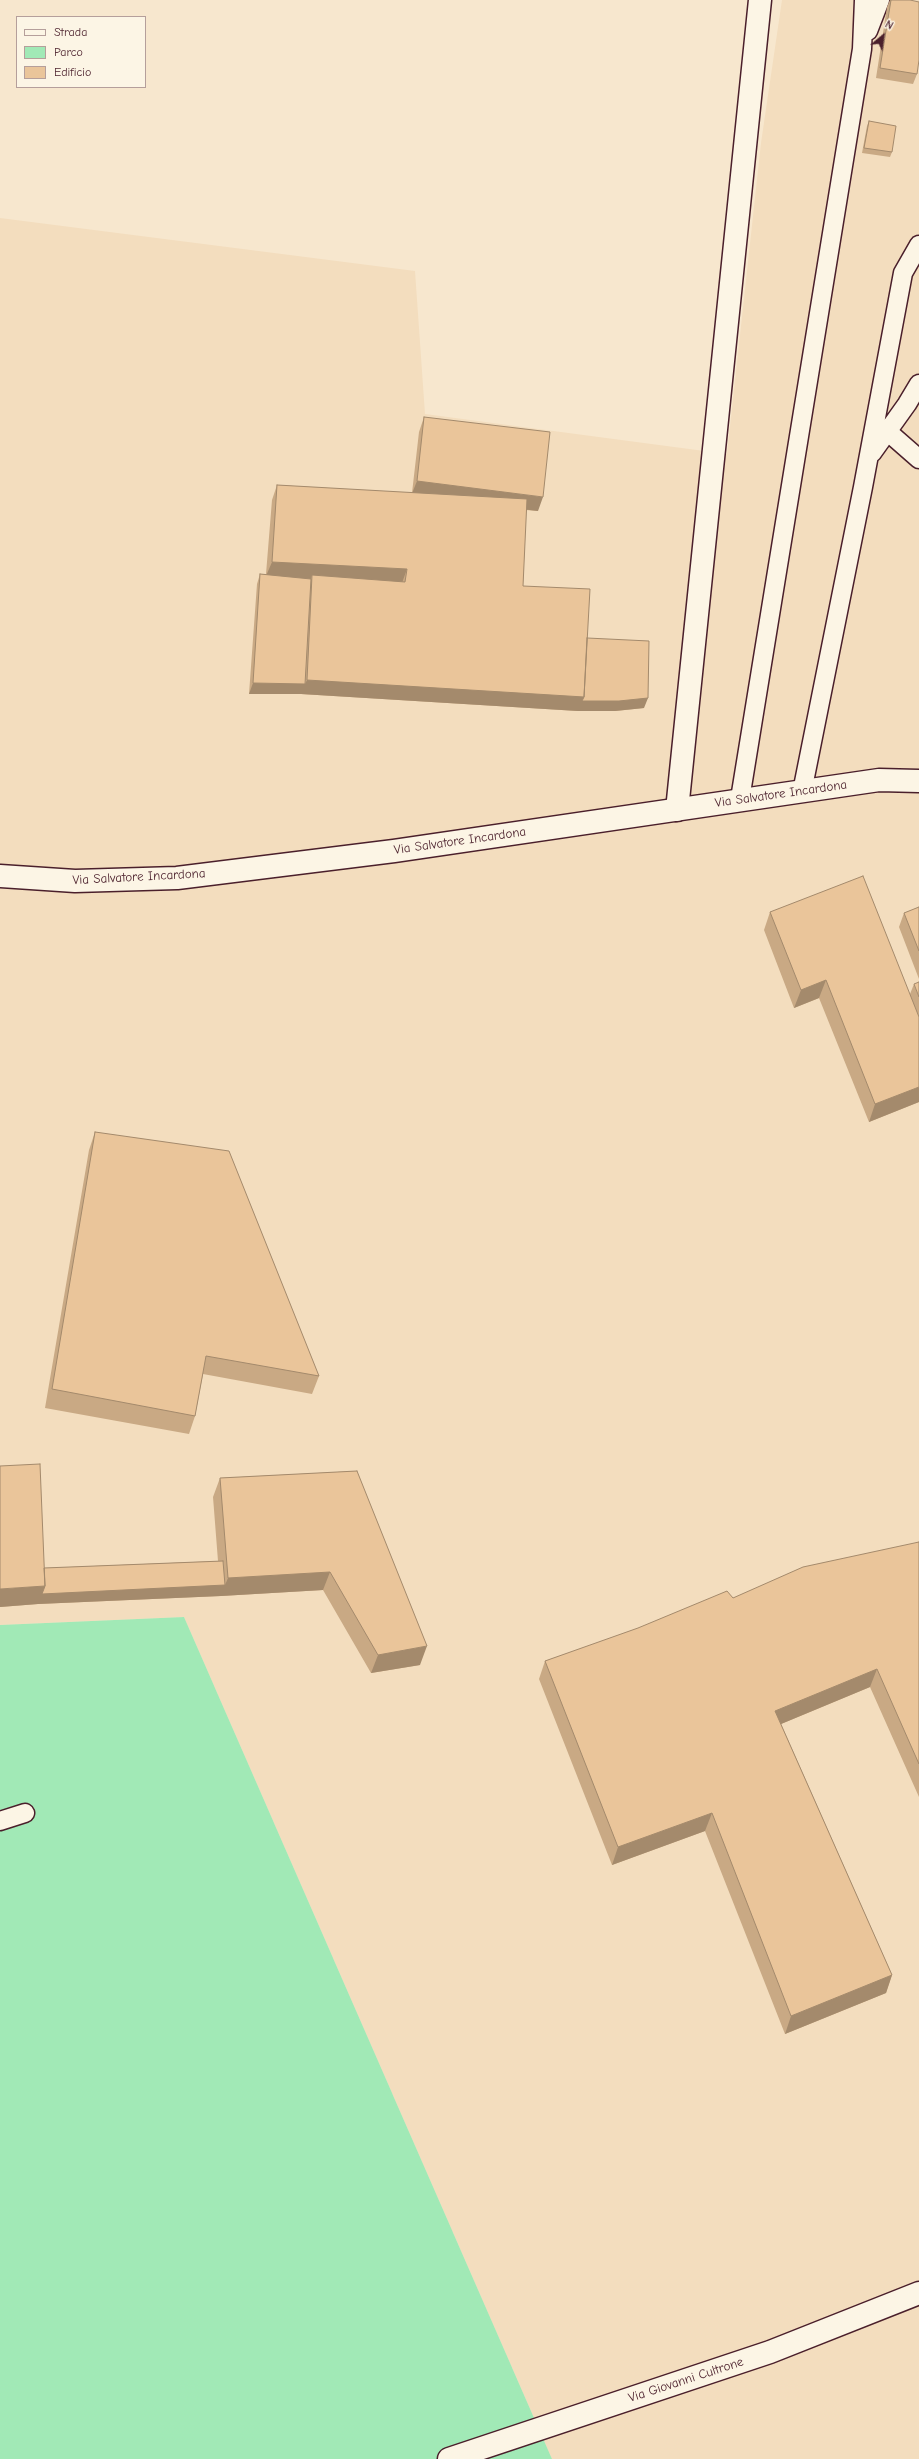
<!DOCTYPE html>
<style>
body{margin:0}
#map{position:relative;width:919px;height:2459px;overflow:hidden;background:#f7e7ce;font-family:"Comic Neue",sans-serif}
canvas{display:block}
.legend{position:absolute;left:16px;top:16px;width:130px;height:72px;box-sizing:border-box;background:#fcf5e5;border:1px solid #b59f9b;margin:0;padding:5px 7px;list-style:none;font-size:12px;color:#4a1f2b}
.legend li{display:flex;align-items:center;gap:8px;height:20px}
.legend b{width:20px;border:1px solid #b59f9b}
.north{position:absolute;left:863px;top:16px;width:40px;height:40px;-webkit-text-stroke:3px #fcf5e5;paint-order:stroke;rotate:29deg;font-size:11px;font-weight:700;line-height:16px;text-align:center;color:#4a1f2b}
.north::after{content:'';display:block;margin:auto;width:14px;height:18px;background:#4a1f2b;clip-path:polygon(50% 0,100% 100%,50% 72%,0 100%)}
</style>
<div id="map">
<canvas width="919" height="2459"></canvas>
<ul class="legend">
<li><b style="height:5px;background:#fcf5e5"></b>Strada</li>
<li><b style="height:11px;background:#a1e9b6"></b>Parco</li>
<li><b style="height:11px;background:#eac59a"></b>Edificio</li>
</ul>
<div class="north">N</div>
</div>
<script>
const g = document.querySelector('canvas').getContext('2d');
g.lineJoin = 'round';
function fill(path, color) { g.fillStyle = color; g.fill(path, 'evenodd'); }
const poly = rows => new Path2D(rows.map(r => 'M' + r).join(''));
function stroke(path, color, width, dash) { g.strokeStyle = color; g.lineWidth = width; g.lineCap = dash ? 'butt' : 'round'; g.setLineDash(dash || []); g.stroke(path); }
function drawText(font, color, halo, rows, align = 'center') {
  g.font = font + ' "Comic Neue",sans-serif'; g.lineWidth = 3; g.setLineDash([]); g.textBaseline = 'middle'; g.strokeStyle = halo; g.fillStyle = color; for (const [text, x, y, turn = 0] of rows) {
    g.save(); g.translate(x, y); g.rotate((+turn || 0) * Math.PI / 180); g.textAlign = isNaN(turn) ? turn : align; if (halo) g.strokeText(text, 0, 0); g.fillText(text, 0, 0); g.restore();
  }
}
fill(poly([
 [782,0,919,0,919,2459,552,2459,184,1617,0,1625,0,218,415,271,425,414,727,454,761,143]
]), '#f3ddbe');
fill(poly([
 [184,1617,552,2459,0,2459,0,1625]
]), '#a1e9b6');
const service = poly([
 [868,31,880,0],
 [887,431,919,459],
 [872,453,907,404,919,384],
 [802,792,863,487,903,273,919,245],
 [740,799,862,49,864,0],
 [0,1821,25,1813]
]);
const minor = poly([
 [677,810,760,0],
 [449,2459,770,2352,919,2293]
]);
const tertiary = poly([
 [0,876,75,881,177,878,394,851,879,780,919,781]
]);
stroke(service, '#4a1f2b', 21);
stroke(minor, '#4a1f2b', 25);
stroke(tertiary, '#4a1f2b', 25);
stroke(service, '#fcf5e5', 18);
stroke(minor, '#fcf5e5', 22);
stroke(tertiary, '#fcf5e5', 22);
fill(poly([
 [890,0,910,0,917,74,913,84,876,78,887,7],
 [869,121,892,152,890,157,862,153,867,126],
 [424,417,538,511,526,510,523,586,587,638,644,708,615,711,578,711,301,694,249,694,257,584,260,574,266,574,272,500,277,485,412,493,419,432],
 [919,907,919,979,899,927,904,913],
 [770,912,910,994,914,984,919,997,919,1102,869,1122,819,998,794,1008,764,930],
 [95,1132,319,1376,312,1394,203,1374,195,1416,189,1434,45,1408,89,1150],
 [357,1471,420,1665,371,1673,323,1590,221,1596,38,1604,0,1607,44,1568,218,1561,213,1497,220,1478],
 [919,1542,919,1797,870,1687,781,1724,892,1975,886,1993,785,2034,705,1831,612,1865,539,1679,545,1661,733,1598]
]), '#c9a984');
fill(poly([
 [417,481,543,497,538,511,411,496],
 [272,562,407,569,402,583,312,575,311,579,266,576],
 [307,680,648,698,644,708,615,711,578,711,301,694,249,694,253,683,305,684],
 [826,980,819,998,794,1008,801,990],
 [919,1087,919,1102,869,1122,875,1104],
 [330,1572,323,1590,221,1596,38,1604,0,1607,0,1589,45,1586,225,1585,228,1578],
 [427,1646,420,1665,371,1673,378,1655],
 [877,1669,870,1687,769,1729,775,1711],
 [712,1813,705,1831,612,1865,618,1847],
 [892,1975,886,1993,785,2034,791,2016]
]), '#a48a6c');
const building = poly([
 [891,0,910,0,919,2,919,60,917,74,880,68,891,0],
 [869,121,896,126,892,152,864,148,869,121],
 [424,417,550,432,543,497,417,481,424,417],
 [277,485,527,499,523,586,590,589,584,697,307,680,312,575,405,582,407,569,272,562,277,485],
 [260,574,311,579,305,684,253,683,260,574],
 [587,638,649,641,648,698,619,701,582,701,584,697,587,638],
 [863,876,919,1017,919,1087,875,1104,826,980,801,990,770,912,863,876],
 [919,907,919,951,904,913,919,907],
 [919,982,919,997,914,984,919,982],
 [95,1132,229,1151,319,1376,206,1356,195,1416,52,1389,95,1132],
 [40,1464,45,1586,0,1589,0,1466,40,1464],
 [357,1471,427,1646,378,1655,330,1572,228,1578,220,1478,357,1471],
 [919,1542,919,1764,877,1669,775,1711,892,1975,791,2016,712,1813,618,1847,545,1661,638,1628,727,1591,733,1598,803,1567,919,1542],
 [223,1561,225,1585,42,1594,45,1586,44,1568,223,1561]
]);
fill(building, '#eac59a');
stroke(building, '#a48a6c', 1);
drawText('13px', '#4a1f2b', '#fcf5e5', [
 ["Via Salvatore Incardona",781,794,-8],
 ["Via Salvatore Incardona",460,841,-8],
 ["Via Salvatore Incardona",139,877,-3],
 ["Via Giovanni Cultrone",686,2380,-18]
]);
</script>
